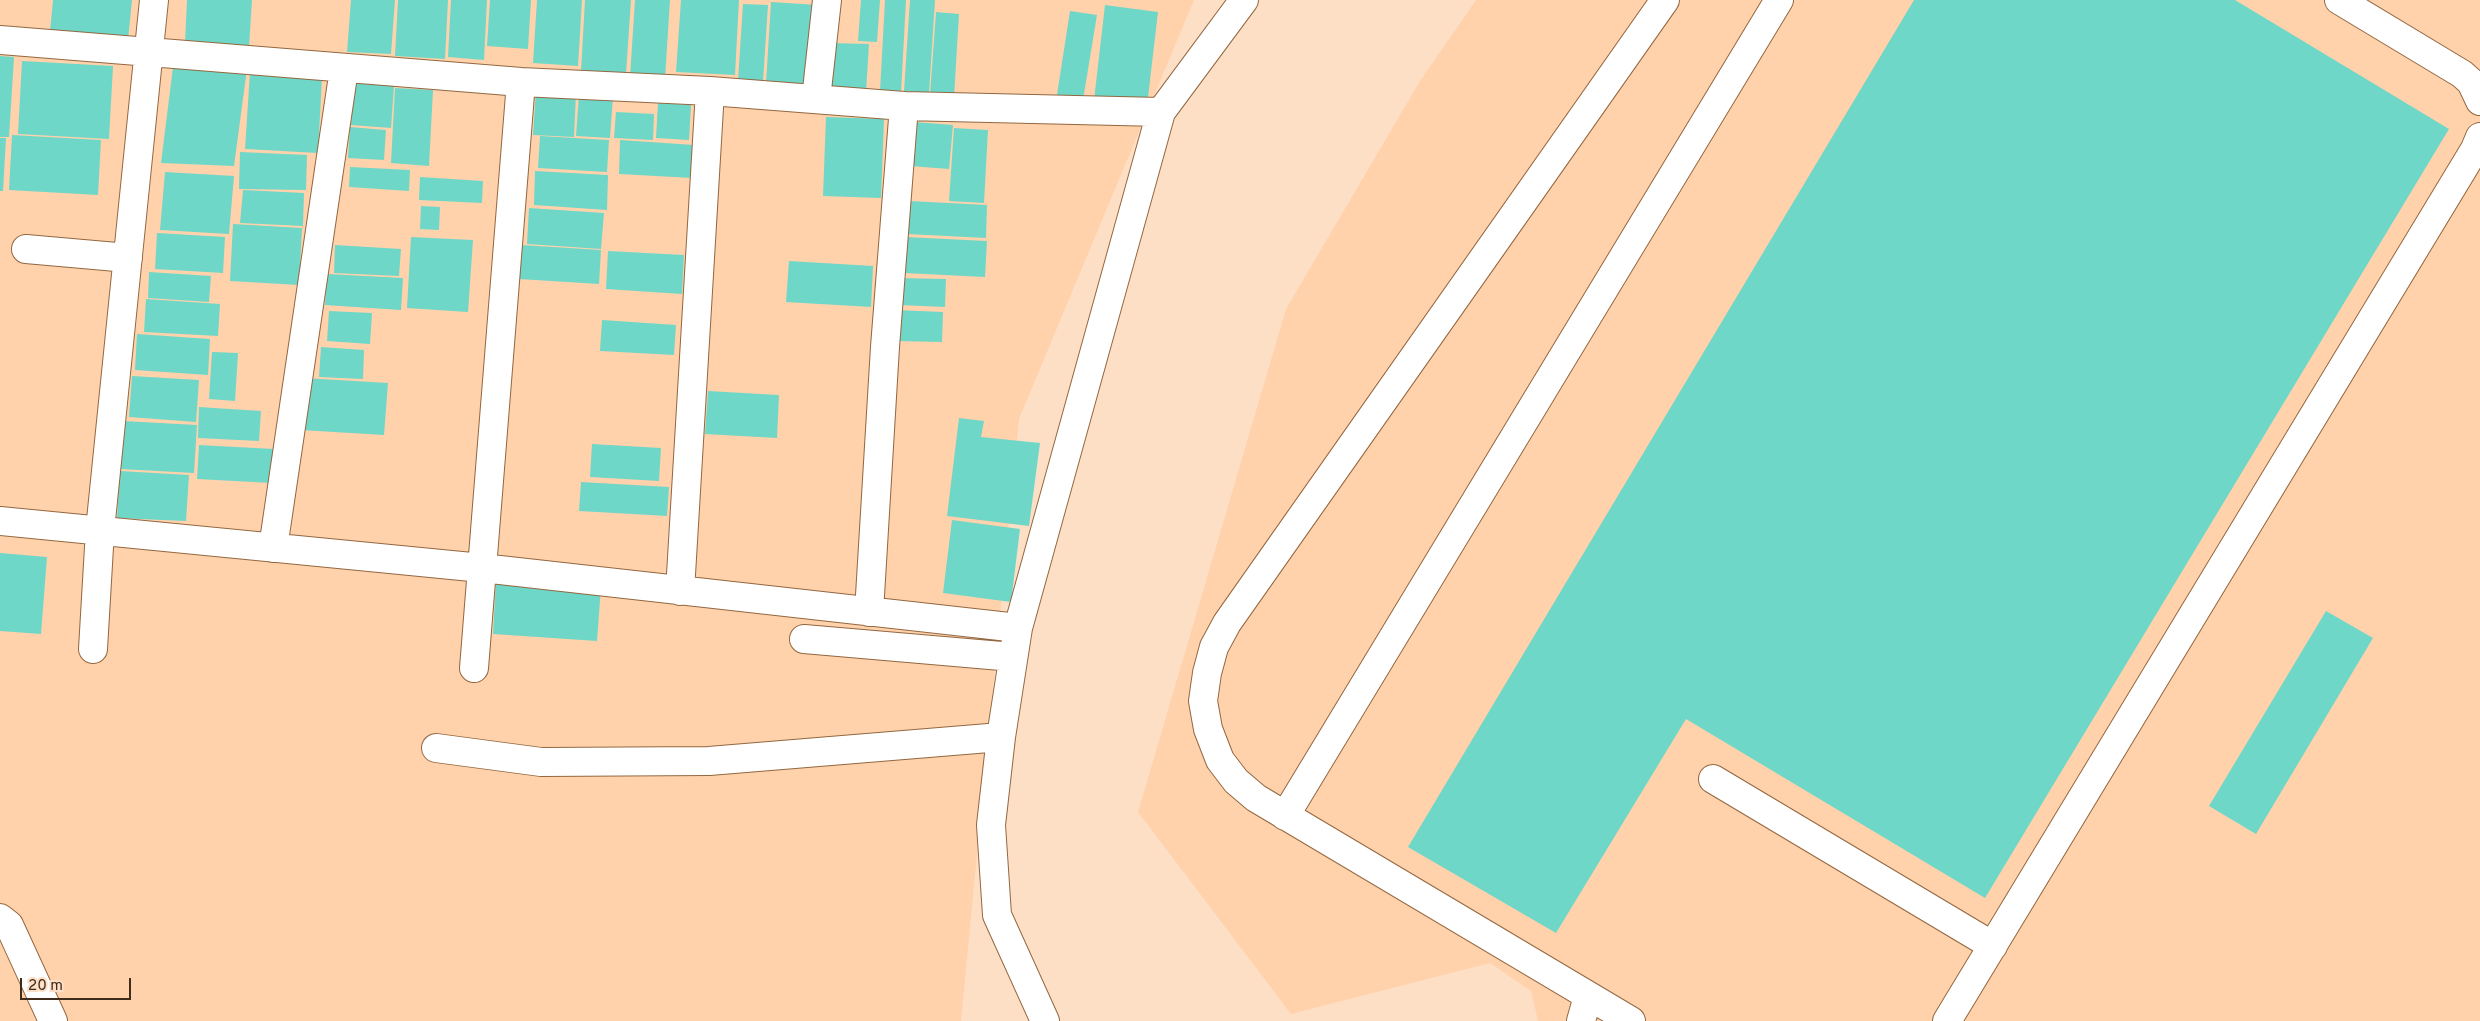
<!DOCTYPE html>
<style>
body{margin:0}
#map{position:relative;width:2480px;height:1021px;overflow:hidden;background:#fddfc6;font-family:Overpass,sans-serif}
canvas{display:block}
.scale{position:absolute;left:20px;top:978px;width:111px;height:22px;box-sizing:border-box;border:2px solid #3f2c1b;border-top:0;padding-left:6px;font-size:15px;line-height:18px;white-space:nowrap;color:#3f2c1b;-webkit-text-stroke:4px #fddfc6;paint-order:stroke}
</style>
<div id="map">
<canvas width="2480" height="1021"></canvas>
<div class="scale">20 m</div>
</div>
<script>
const g = document.querySelector('canvas').getContext('2d');
g.lineJoin = 'round';
function fill(path, color) { g.fillStyle = color; g.fill(path, 'evenodd'); }
const poly = rows => new Path2D(rows.map(r => 'M' + r).join(''));
function stroke(path, color, width, dash) { g.strokeStyle = color; g.lineWidth = width; g.lineCap = dash ? 'butt' : 'round'; g.setLineDash(dash || []); g.stroke(path); }
fill(poly([
 [0,0,1194,0,1019,419,961,1021,0,1021],
 [1476,0,2480,0,2480,1021,1538,1021,1531,991,1490,963,1291,1014,1138,812,1286,309,1420,81]
]), '#ffd2ac');
fill(poly([
 [53,0,132,0,128,40,50,32],
 [187,0,252,0,249,47,185,43],
 [351,0,395,0,391,54,347,52],
 [398,0,448,0,445,59,395,56],
 [451,0,487,0,484,60,448,57],
 [490,0,531,0,528,49,487,46],
 [537,0,582,0,578,66,533,63],
 [585,0,631,0,626,74,581,71],
 [635,0,670,0,665,79,630,77],
 [681,0,739,0,735,75,676,72],
 [861,0,880,0,877,42,858,41],
 [885,0,906,0,901,93,880,91],
 [910,0,935,0,929,93,904,91],
 [1914,0,2235,0,2449,129,1985,898,1686,719,1556,933,1408,847],
 [771,2,818,5,813,86,766,83],
 [743,4,768,5,763,82,738,80],
 [1105,5,1158,12,1147,106,1094,100],
 [1070,11,1097,15,1082,106,1056,101],
 [936,12,959,14,954,97,930,95],
 [831,43,869,44,866,92,828,90],
 [0,56,14,57,9,137,0,137],
 [174,59,247,69,234,166,161,163],
 [22,61,113,66,109,139,18,134],
 [250,72,322,77,318,153,245,149],
 [354,83,394,86,391,128,351,125],
 [395,88,433,90,429,166,391,163],
 [536,91,576,93,574,137,533,135],
 [579,95,613,97,610,138,576,136],
 [658,103,691,105,689,140,656,138],
 [616,112,654,114,653,140,614,138],
 [826,117,884,119,881,198,823,196],
 [914,122,953,125,949,169,910,166],
 [350,127,386,130,384,160,348,158],
 [954,128,988,130,984,203,949,201],
 [12,135,101,140,98,195,9,190],
 [540,136,609,140,607,172,538,168],
 [0,138,6,138,3,191,0,191],
 [620,140,694,145,692,178,619,174],
 [240,152,307,155,306,190,239,189],
 [350,167,410,170,409,191,349,187],
 [535,171,608,175,607,210,534,205],
 [165,172,234,176,229,234,160,230],
 [420,177,483,181,482,203,419,200],
 [243,190,304,193,303,226,240,223],
 [909,201,987,205,986,238,907,234],
 [421,206,440,207,439,230,420,229],
 [529,208,604,213,601,249,527,244],
 [233,224,302,228,299,285,230,281],
 [157,233,225,237,223,273,155,269],
 [411,237,473,240,468,312,407,308],
 [906,237,987,241,985,277,904,273],
 [335,245,401,249,399,276,334,273],
 [521,245,601,250,599,284,519,279],
 [608,251,684,255,682,294,606,289],
 [789,261,873,266,871,307,786,302],
 [149,272,211,276,209,302,148,298],
 [327,274,403,278,401,310,325,305],
 [899,278,946,279,945,307,898,305],
 [146,299,220,304,218,336,144,332],
 [896,310,943,312,942,342,896,341],
 [329,311,372,313,370,344,327,341],
 [602,320,676,325,674,355,600,351],
 [137,334,210,339,208,375,135,370],
 [321,347,364,350,363,379,319,377],
 [212,352,238,353,235,401,209,399],
 [132,376,199,380,196,422,129,417],
 [304,378,388,383,384,435,301,430],
 [708,391,779,395,777,438,705,434],
 [199,407,261,411,259,441,198,438],
 [959,418,984,421,981,437,1040,443,1029,526,947,516],
 [123,421,197,425,194,473,120,469],
 [592,444,661,448,659,481,590,477],
 [199,445,274,449,272,483,197,479],
 [120,471,189,475,186,521,117,518],
 [581,482,669,487,667,516,579,511],
 [952,520,1020,529,1011,602,943,593],
 [0,553,47,557,41,634,0,631],
 [496,581,601,587,597,641,493,634],
 [2326,611,2373,638,2256,834,2209,806]
]), '#6fd7c7');
const minor = poly([
 [2339,0,2462,74,2471,82,2480,101],
 [0,40,521,82,710,91,904,106,1161,112],
 [816,99,827,0],
 [26,249,128,258],
 [0,521,482,568,1018,628],
 [273,548,344,69],
 [680,591,710,91],
 [869,612,885,347,904,106],
 [804,639,1013,657],
 [93,649,100,530,154,0],
 [474,668,521,82],
 [436,748,541,762,709,761,1001,737],
 [1713,779,1993,946],
 [1285,816,1779,0],
 [0,918,9,925,53,1021],
 [1045,1021,997,915,991,825,1001,737,1018,628,1161,112,1244,0],
 [1581,1021,1588,996],
 [1631,1021,1256,798,1236,781,1220,760,1208,729,1203,701,1207,673,1214,647,1227,623,1665,0],
 [1947,1021,2475,149,2480,137]
]);
stroke(minor, '#93673f', 30);
stroke(minor, '#fff', 28);
</script>
